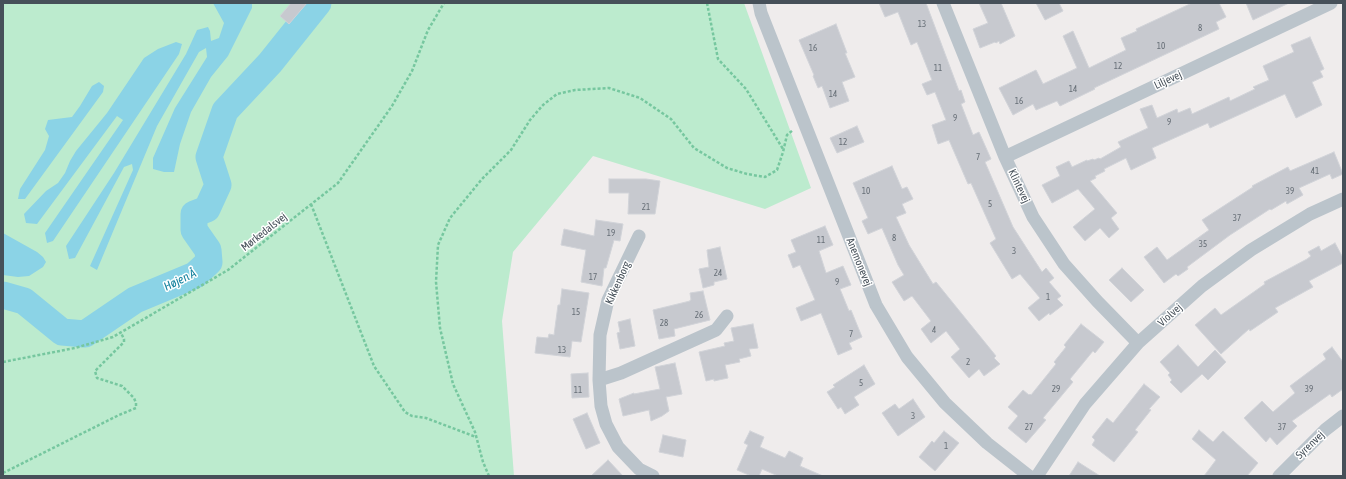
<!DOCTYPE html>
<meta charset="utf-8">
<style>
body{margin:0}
#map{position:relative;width:1346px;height:479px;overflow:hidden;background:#efecec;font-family:"Asap Condensed",sans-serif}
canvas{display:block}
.frame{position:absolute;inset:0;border:4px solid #465059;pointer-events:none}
</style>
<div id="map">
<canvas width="1346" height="479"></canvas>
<div class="frame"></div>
</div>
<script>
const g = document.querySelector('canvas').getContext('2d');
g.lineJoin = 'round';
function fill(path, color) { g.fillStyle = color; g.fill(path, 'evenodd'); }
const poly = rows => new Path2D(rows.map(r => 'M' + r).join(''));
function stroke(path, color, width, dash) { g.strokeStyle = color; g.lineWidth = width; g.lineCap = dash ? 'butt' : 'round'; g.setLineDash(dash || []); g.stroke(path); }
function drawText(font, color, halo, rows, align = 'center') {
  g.font = font + ' "Asap Condensed",sans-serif'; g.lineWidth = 3; g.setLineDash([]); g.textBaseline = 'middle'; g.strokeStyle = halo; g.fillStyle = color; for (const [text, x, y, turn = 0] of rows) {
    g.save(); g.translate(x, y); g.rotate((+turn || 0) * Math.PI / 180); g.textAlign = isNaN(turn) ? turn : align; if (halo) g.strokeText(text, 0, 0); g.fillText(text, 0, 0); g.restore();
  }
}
fill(poly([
 [3,3,744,3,811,188,765,209,593,156,513,252,502,321,514,476,3,476]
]), '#bcebce');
fill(poly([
 [213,3,252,3,252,8,228,56,211,77,191,112,180,144,174,172,164,172,153,169,153,158,175,108,207,57,206,48,199,52,157,126,97,270,90,266,133,170,132,164,124,167,75,258,69,259,66,246,114,173,186,54,197,30,208,27,210,31,211,41,219,38,224,23],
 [176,42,182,44,179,54,53,241,47,243,45,233,123,120,117,116,37,224,26,223,24,214,46,191,58,183,65,173,70,161,76,151,107,113,144,58,158,49],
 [99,82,104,86,103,92,25,199,18,199,20,189,45,150,49,136,45,129,48,120,72,117,80,106,92,86],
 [3,233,37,252,43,257,46,262,43,267,29,276,18,277,3,275]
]), '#8bd3e6');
stroke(poly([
 [3,295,24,301,62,332,85,334,135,300,195,275,209,262,208,250,194,230,194,214,207,209,218,185,209,157,225,111,270,63,318,3]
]), '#8bd3e6', 27);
const building = poly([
 [291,3,307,3,289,24,280,16,291,3],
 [879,3,926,3,959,91,961,90,965,102,961,104,973,135,979,132,991,159,985,162,1013,227,1042,272,1046,268,1054,278,1049,282,1061,296,1057,299,1063,305,1050,315,1049,313,1039,321,1028,308,1040,298,1020,274,1012,279,990,243,996,239,971,183,968,184,949,140,938,144,932,125,946,120,935,92,927,95,922,84,932,80,917,42,911,45,898,12,885,17,879,3],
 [979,3,1001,3,1015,36,1000,44,999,41,996,43,995,42,980,48,973,29,988,23,979,3],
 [1036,3,1059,3,1063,11,1045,20,1036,3],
 [1192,3,1219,3,1226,17,1216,22,1219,29,1094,88,1095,89,1060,106,1057,101,1036,110,1033,104,1013,115,999,88,1036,70,1043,84,1077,68,1063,36,1073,31,1089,68,1126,50,1121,38,1137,31,1136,29,1192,3],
 [1246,3,1289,3,1253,20,1246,3],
 [836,24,847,53,845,53,855,77,842,82,849,101,830,108,822,86,818,88,813,76,814,75,799,40,836,24],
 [1310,37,1324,69,1320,71,1323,77,1312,82,1322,105,1296,118,1285,94,1210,128,1208,123,1152,148,1156,158,1131,170,1126,158,1104,169,1105,171,1095,176,1096,178,1090,181,1117,213,1111,218,1119,229,1109,238,1100,228,1085,241,1073,227,1095,209,1078,189,1052,203,1042,185,1060,176,1056,167,1069,161,1072,167,1087,160,1087,161,1093,159,1094,160,1099,158,1100,159,1121,147,1118,142,1148,128,1140,109,1152,105,1157,118,1177,109,1178,113,1190,108,1192,114,1229,97,1230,101,1255,89,1253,87,1269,80,1263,66,1294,52,1291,45,1310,37],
 [857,126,864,142,837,153,830,138,857,126],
 [1334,152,1343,174,1332,179,1330,174,1299,188,1303,195,1287,204,1286,201,1271,210,1270,209,1230,235,1187,267,1188,269,1178,276,1176,274,1164,283,1144,257,1157,247,1167,260,1209,230,1202,220,1253,187,1252,186,1288,167,1290,171,1334,152],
 [892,166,902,189,907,187,913,199,902,204,906,213,896,217,909,245,933,284,936,282,996,356,994,358,1000,364,984,376,979,369,969,378,951,357,960,349,946,331,931,343,921,329,931,321,912,296,904,301,892,282,904,275,898,265,882,228,868,234,862,221,868,218,853,183,892,166],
 [609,179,646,179,660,181,655,214,628,214,629,193,609,193,609,179],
 [596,220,623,224,620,241,614,240,606,268,604,268,602,286,581,282,586,250,561,245,564,229,594,236,596,220],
 [825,226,833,245,819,251,826,273,843,266,851,285,840,289,849,311,851,310,862,337,849,343,852,349,838,355,821,313,801,321,796,308,815,300,800,265,793,268,788,255,796,252,791,240,825,226],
 [1335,243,1343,258,1343,263,1309,281,1313,287,1275,308,1278,312,1250,331,1249,329,1221,354,1195,325,1215,308,1221,315,1265,284,1264,282,1307,259,1311,256,1308,252,1319,246,1321,251,1335,243],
 [720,247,727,279,714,282,714,285,703,288,699,269,709,267,707,250,720,247],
 [1122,268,1144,290,1131,302,1109,280,1122,268],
 [562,289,589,293,581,342,572,341,570,357,535,353,537,337,548,338,549,334,554,335,558,305,560,305,562,289],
 [703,291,710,320,674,329,675,336,659,339,653,310,690,301,690,300,691,300,690,293,703,291],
 [630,319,635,346,620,349,617,333,620,332,618,322,630,319],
 [753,324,758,348,749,349,751,356,739,359,740,362,725,365,728,378,714,381,714,379,706,381,699,352,725,346,724,343,734,341,731,328,753,324],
 [1081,324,1104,342,1095,353,1093,351,1070,379,1073,382,1043,418,1046,420,1026,443,1008,428,1018,416,1008,407,1023,390,1029,395,1030,394,1031,395,1056,364,1054,362,1066,347,1064,345,1081,324],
 [1178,345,1198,367,1215,350,1226,362,1208,380,1202,374,1181,393,1170,382,1172,380,1168,375,1170,373,1160,362,1178,345],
 [1332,347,1343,362,1343,389,1332,397,1330,394,1292,421,1297,426,1277,445,1270,437,1266,442,1244,418,1262,401,1273,412,1295,393,1290,386,1326,359,1323,354,1332,347],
 [675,363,682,394,666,397,669,411,662,416,651,421,649,410,623,416,619,399,634,393,634,394,660,389,655,367,675,363],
 [864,365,875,384,854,397,859,405,845,414,841,407,838,409,827,392,835,387,833,385,864,365],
 [588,373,589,397,572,398,571,374,588,373],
 [1144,384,1160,397,1149,409,1151,410,1135,430,1138,432,1114,462,1092,445,1095,440,1092,437,1107,418,1113,423,1144,384],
 [913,399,925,417,898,436,882,413,895,404,899,409,913,399],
 [587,413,600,443,586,449,573,419,587,413],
 [1199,430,1213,442,1223,431,1258,463,1247,476,1204,476,1216,460,1192,439,1199,430],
 [750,431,764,437,760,447,785,458,789,451,803,458,800,466,823,476,778,476,762,469,759,476,751,476,737,470,748,445,744,443,750,431],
 [944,431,959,443,935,471,919,457,932,441,934,443,944,431],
 [663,435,686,440,683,457,659,452,663,435],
 [608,460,623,476,591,476,608,460],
 [1078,462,1100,476,1069,476,1078,462]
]);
fill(building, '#c7c9cf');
stroke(building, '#d1d3d8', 1);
stroke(poly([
 [707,3,718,59,746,89,783,149],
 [311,204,374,366,405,412,412,416,426,418,476,437],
 [3,362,75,348,113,337,228,270,338,183,392,106,412,71,428,30,444,3],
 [3,473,119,415,136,408,136,403,134,398,122,386,97,378,95,371,124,342,124,339,121,333],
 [489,476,483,462,475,432,453,384,440,328,436,282,438,245,450,218,482,179,511,150,530,120,543,105,557,94,575,90,609,88,640,98,671,119,694,148,727,168,747,174,765,177,777,170,783,152,787,135,793,130]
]), '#76c79f', 2.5, [3, 2]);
stroke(poly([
 [759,3,761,13,876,305,907,357,945,403,987,443,1029,476],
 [943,3,1005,157,1033,217,1064,264,1097,301,1138,343],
 [1005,157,1331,3],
 [639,236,608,300,600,335,599,380,601,406,606,424,618,447,639,469,653,476],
 [599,380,621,373,716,330,727,316],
 [1037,476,1085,404,1138,343,1202,286,1251,250,1310,214,1343,199],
 [1279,476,1325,430,1343,416]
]), '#bbc4cb', 13);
drawText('9px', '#666e76', null, [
 ["13",922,24],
 ["8",1200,28],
 ["10",1161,46],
 ["16",813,48],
 ["12",1118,66],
 ["11",938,68],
 ["14",1073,89],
 ["14",833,94],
 ["16",1019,101],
 ["9",955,118],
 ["9",1169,122],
 ["12",843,142],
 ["7",978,157],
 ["41",1315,171],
 ["10",866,191],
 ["39",1290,191],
 ["5",990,204],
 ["21",646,207],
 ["37",1237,218],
 ["19",611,233],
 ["8",894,238],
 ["11",821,240],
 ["35",1203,244],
 ["3",1014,251],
 ["24",718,273],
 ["17",593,277],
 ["9",837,282],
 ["1",1048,297],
 ["15",576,312],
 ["26",699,315],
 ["28",664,323],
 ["4",934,330],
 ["7",851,334],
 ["13",562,350],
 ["2",968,362],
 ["5",861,383],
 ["29",1056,389],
 ["39",1309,389],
 ["11",578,390],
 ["3",913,416],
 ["27",1029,427],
 ["37",1282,427],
 ["1",946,446]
]);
drawText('11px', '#465059', '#fff', [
 ["Liljevej",1168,80,-25],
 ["Klintevej",1019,186,65],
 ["Mørkedalsvej",264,232,-38],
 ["Anemonevej",859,262,68],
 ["Kikkenborg",618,283,-66],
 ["Violvej",1170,315,-42],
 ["Syrenvej",1310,445,-44]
]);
drawText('italic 12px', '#14819d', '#fff', [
 ["Højen Å",180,280,-26]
]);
</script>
